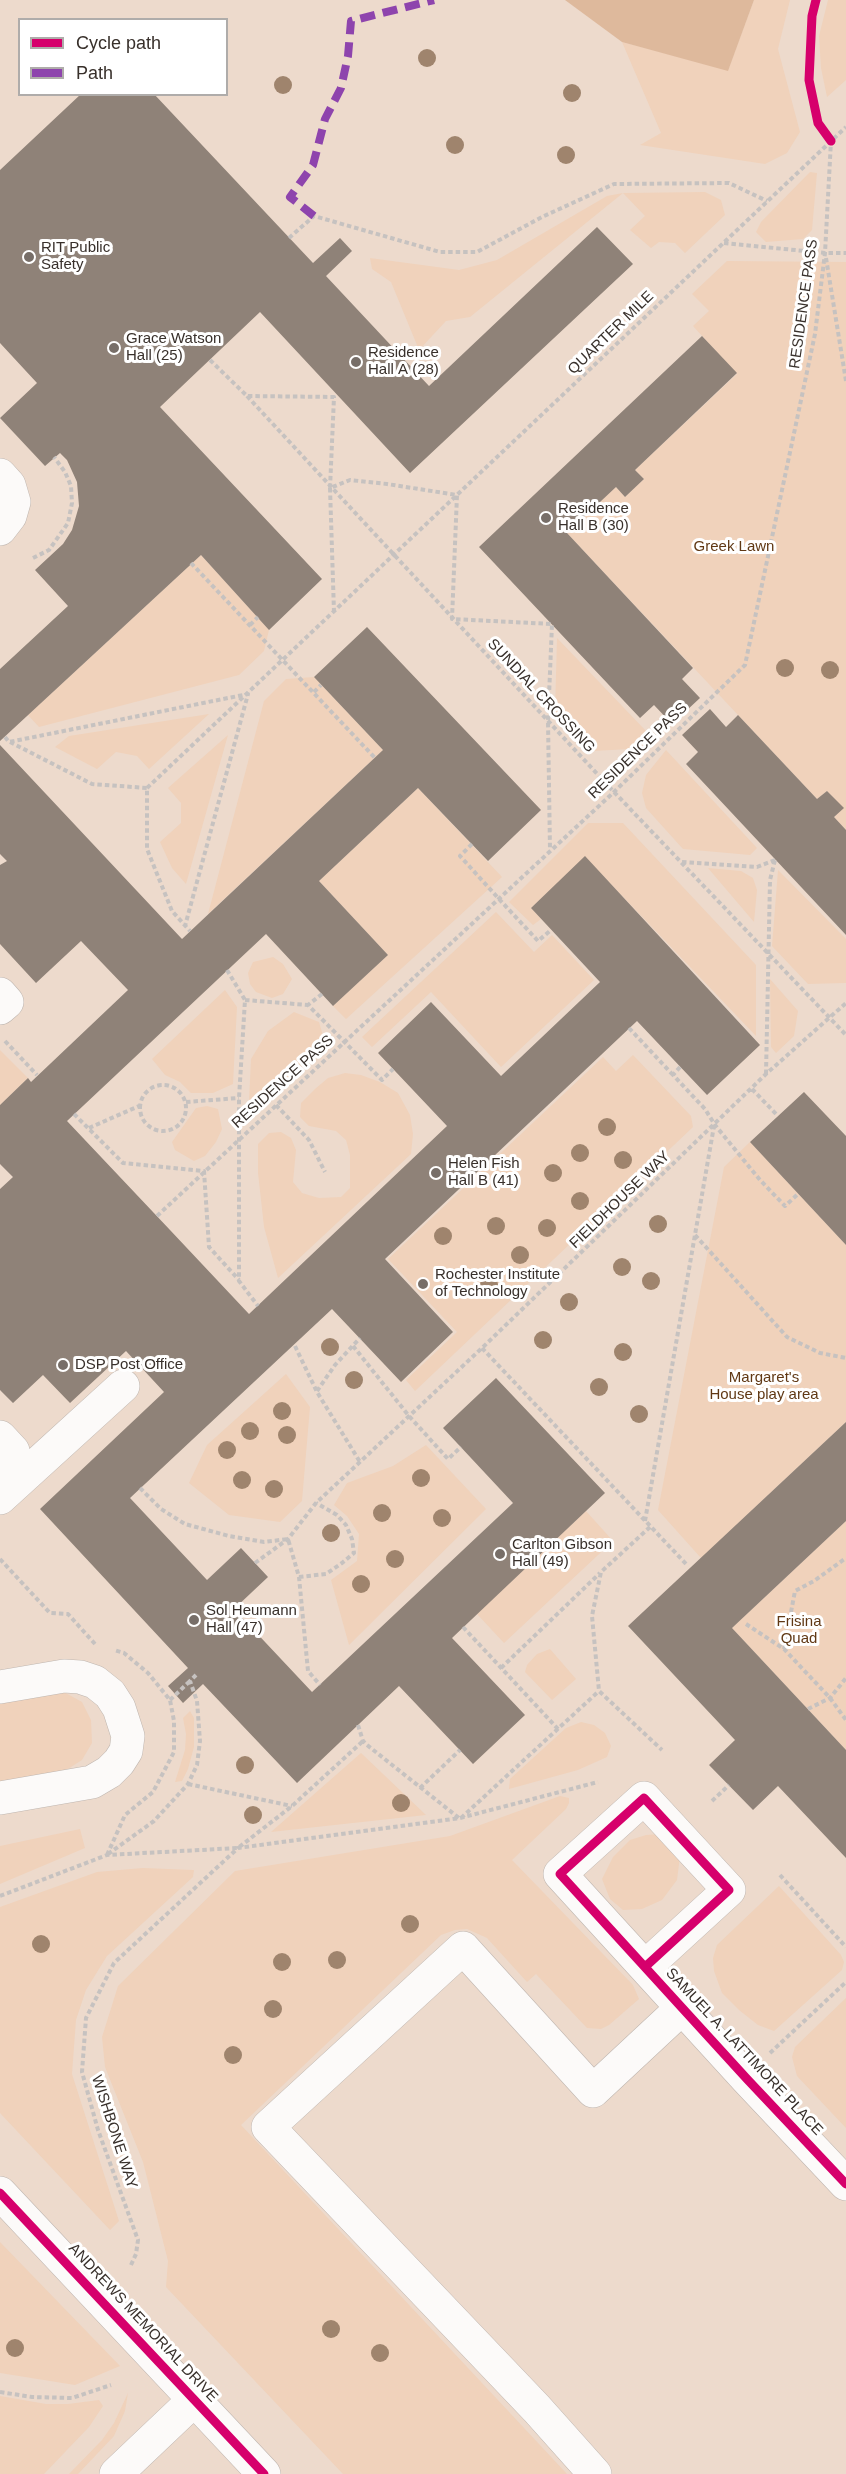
<!DOCTYPE html>
<style>
body{margin:0}
#map{position:relative;width:846px;height:2474px;overflow:hidden;background:#ebe0d9;font-family:Arial,sans-serif}
canvas{display:block}
.legend{position:absolute;left:18px;top:18px;width:210px;height:78px;box-sizing:border-box;background:#fff;border:2px solid #afacaa;margin:0;padding:8px 10px;list-style:none;font-size:18px;color:#38302b}
.legend li{display:flex;align-items:center;gap:12px;height:30px}
.legend b{width:30px;border:2px solid #afacaa}
</style>
<div id="map">
<canvas width="846" height="2474"></canvas>
<ul class="legend">
<li><b style="height:8px;background:#d6006c"></b>Cycle path</li>
<li><b style="height:8px;background:#8e44ad"></b>Path</li>
</ul>
</div>
<script>
const g = document.querySelector('canvas').getContext('2d');
g.lineJoin = 'round';
function fill(path, color) { g.fillStyle = color; g.fill(path, 'evenodd'); }
const poly = rows => new Path2D(rows.map(r => 'M' + r).join(''));
function stroke(path, color, width, dash) { g.strokeStyle = color; g.lineWidth = width; g.lineCap = dash ? 'butt' : 'round'; g.setLineDash(dash || []); g.stroke(path); }
function drawText(font, color, halo, rows, align = 'center') {
  g.font = font + ' Arial,sans-serif'; g.lineWidth = 6; g.setLineDash([]); g.textBaseline = 'middle'; g.strokeStyle = halo; g.fillStyle = color; for (const [text, x, y, turn = 0] of rows) {
    g.save(); g.translate(x, y); g.rotate((+turn || 0) * Math.PI / 180); g.textAlign = isNaN(turn) ? turn : align; if (halo) g.strokeText(text, 0, 0); g.fillText(text, 0, 0); g.restore();
  }
}
fill(poly([
 [0,0,846,0,846,2474,0,2474],
 [20,20,226,20,226,94,20,94]
]), '#eddacc');
fill(poly([
 [754,0,790,0,778,49,800,132,787,153,765,164,640,145,661,133,622,42,728,70],
 [828,0,846,0,846,80,827,97,821,68,819,36],
 [810,172,817,173,812,230,803,239,766,242,756,232,761,222],
 [705,192,721,200,725,215,685,253,675,243,659,242,651,248,630,230,645,216,623,193,470,317,446,321,419,350,391,282,372,269,370,258,459,270,497,260,607,196,623,193],
 [727,261,846,262,846,830,834,817,843,808,827,791,817,799,567,533,616,487,625,497,644,479,635,470,737,374,693,326,709,311,692,294],
 [201,555,269,630,264,651,239,675,39,727,28,715],
 [557,638,646,731,630,749,593,751,555,711],
 [314,677,383,750,208,914,264,701,286,679],
 [209,714,149,769,137,756,116,752,97,769,55,747,69,736],
 [228,735,186,884,172,868,160,842,181,823,181,803,168,788],
 [666,750,757,848,750,855,683,849,646,808,642,793,646,775],
 [418,788,502,877,346,1019,333,1006,388,955,319,881],
 [588,823,623,823,756,965,756,1036,585,857,531,908,541,919,533,925,509,902],
 [708,868,741,871,753,878,757,890,754,922],
 [778,870,846,939,846,983,808,984,772,946],
 [496,912,534,952,552,935,594,980,501,1067,431,992,372,1047,362,1037],
 [273,957,283,964,292,979,283,994,272,998,256,992,250,984,248,973,253,962],
 [770,979,798,1011,794,1036,776,1053,771,1047],
 [225,990,237,1007,233,1084,213,1093,191,1093,180,1082,165,1075,152,1059],
 [294,1012,319,1022,324,1039,316,1050,257,1105,249,1101,251,1059,268,1031],
 [0,1050,28,1078,0,1105],
 [633,1055,691,1116,693,1127,415,1391,406,1380,457,1332,388,1259,603,1057,616,1071],
 [345,1073,361,1075,380,1082,398,1093,410,1115,413,1134,411,1154,278,1278,264,1227,258,1173,258,1144,269,1133,281,1132,291,1138,296,1150,293,1182,302,1193,319,1198,341,1197,350,1188,350,1155,346,1140,336,1131,309,1126,300,1117,301,1103,315,1089,328,1078],
 [207,1106,218,1109,222,1129,216,1142,205,1156,194,1161,175,1150,172,1142,196,1108],
 [750,1142,846,1245,846,1422,701,1558,658,1510,724,1167],
 [286,1374,310,1407,302,1501,280,1522,229,1515,189,1483,207,1445],
 [426,1445,486,1509,349,1645,331,1580,357,1561,359,1534,347,1516,334,1505,347,1483,393,1466],
 [586,1511,613,1541,504,1643,477,1614],
 [846,1521,846,1750,732,1628],
 [550,1649,576,1679,552,1700,525,1672,527,1665,537,1654],
 [62,1691,82,1702,91,1720,92,1743,82,1760,63,1772,0,1783,0,1700],
 [190,1711,194,1718,194,1747,188,1769,182,1781,175,1782,185,1750,186,1734,183,1718],
 [581,1722,594,1725,605,1733,611,1746,607,1757,578,1770,509,1789,510,1779,566,1728],
 [361,1753,426,1815,271,1832],
 [560,1796,569,1798,569,1803,566,1809,512,1860,633,1985,639,1999,609,2025,601,2029,587,2028,536,1974,527,1982,487,1938,467,1929,455,1930,441,1935,241,2125,567,2474,343,2474,166,2287,168,2261,143,2162,105,2067,102,2037,118,1986,235,1871,450,1836],
 [80,1829,85,1848,0,1884,0,1846],
 [661,1834,680,1856,677,1880,662,1900,642,1909,623,1910,610,1899,602,1879,613,1857,630,1840,646,1835],
 [143,1868,194,1870,193,1877,107,1956,86,1990,76,2020,72,2074,119,2221,110,2230,0,2113,0,1907,97,1872],
 [779,1886,841,1955,844,1962,842,1970,774,2031,758,2025,739,2010,722,1993,714,1971,713,1958,717,1945],
 [846,1998,846,2128,797,2076,792,2057,795,2047],
 [0,2242,120,2366,75,2385,0,2373],
 [128,2393,125,2411,114,2436,78,2474,69,2474,102,2440,114,2423],
 [0,2396,46,2404,68,2404,99,2400,103,2406,89,2427,44,2474,0,2474]
]), '#f0d2bb');
fill(poly([
 [565,0,754,0,728,71,622,42]
]), '#deb99c');
fill(poly([
 [81,94,154,94,313,263,340,238,352,251,326,276,429,386,597,227,633,264,410,473,260,312,160,407,322,579,269,630,201,555,0,741,0,669,68,606,35,570,63,544,72,530,79,506,77,482,67,460,60,453,45,466,0,418,37,383,0,343,0,170],
 [702,336,737,373,635,470,644,479,625,497,616,487,567,533,693,668,682,679,700,698,672,724,654,705,640,718,479,547],
 [367,627,541,810,488,861,418,788,319,881,388,955,333,1006,266,934,67,1121,170,1230,249,1314,447,1126,378,1053,431,1002,501,1076,600,982,531,908,585,856,760,1045,707,1095,637,1021,385,1259,453,1332,401,1382,332,1309,130,1498,207,1580,241,1548,268,1577,234,1609,312,1692,513,1503,443,1428,496,1378,605,1493,452,1638,525,1715,473,1764,399,1686,297,1783,203,1684,183,1703,168,1686,188,1668,40,1509,164,1392,126,1351,70,1403,43,1375,13,1403,0,1390,0,1189,13,1177,0,1164,0,1105,28,1078,31,1082,128,990,81,941,36,983,0,944,0,865,7,861,0,854,0,745,182,939,383,750,314,677],
 [710,709,726,727,738,715,817,799,827,791,844,808,834,817,846,830,846,935,686,764,698,752,682,735],
 [804,1092,846,1136,846,1245,750,1142],
 [846,1422,846,1521,732,1628,846,1750,846,1858,778,1786,753,1810,709,1765,735,1740,628,1626]
]), '#8f8278');
const minor = poly([
 [0,475,9,485,14,502,10,516,0,529],
 [0,994,7,1002,0,1008],
 [0,1437,13,1451,0,1463],
 [0,1498,123,1386],
 [0,1687,64,1676,80,1677,95,1682,110,1694,119,1708,128,1736,126,1751,119,1762,109,1772,92,1782,0,1798],
 [645,1967,729,1890,644,1798,560,1874,747,2079,846,2184],
 [0,2193,264,2474],
 [116,2474,194,2400],
 [595,2474,537,2409,268,2127,463,1948,593,2091,682,2008]
]);
stroke(minor, '#bfb6b0', 34);
stroke(poly([
 [289,238,314,216,440,252,477,252,542,217,614,184,729,183,767,201],
 [724,243,825,253,846,253],
 [826,258,846,381],
 [210,360,247,396,334,397,330,488,350,480,387,484,457,495,452,619,552,624,548,720,550,850],
 [247,396,614,792,846,1035],
 [330,488,334,612],
 [33,558,49,550,68,523,72,503,71,486,65,472,54,457],
 [191,563,375,758],
 [250,625,258,617],
 [314,692,321,685],
 [5,737,9,742,248,694,185,926],
 [10,742,92,784,147,788,147,849,172,911,190,931],
 [147,788,846,127],
 [472,844,460,856,499,899,538,941,551,930],
 [682,862,757,867,775,860],
 [227,970,245,1000,239,1098,239,1281,258,1306],
 [322,994,308,1005,382,1080,393,1069],
 [245,1000,308,1005],
 [629,1028,673,1075],
 [5,1041,37,1075],
 [680,1067,673,1075,705,1109,715,1125,760,1180,785,1206,798,1194],
 [766,1074,770,880,775,860],
 '140 1108a23 23 0 1 1 46 0a23 23 0 1 1-46 0Z',
 [752,1089,778,1116],
 [186,1102,239,1098],
 [276,1105,309,1140,325,1172],
 [74,1114,123,1163,204,1171,209,1247,239,1280],
 [89,1128,139,1106],
 [157,1216,614,792,745,665,815,334,825,253,831,141],
 [695,1235,787,1337,820,1353,846,1358],
 [295,1346,317,1392,360,1462],
 [353,1346,409,1416,448,1459,461,1447],
 [482,1348,687,1565],
 [317,1391,335,1365,360,1338],
 [140,1488,161,1509,185,1524,229,1536,264,1542,288,1539,299,1577,308,1671,320,1685],
 [645,1521,714,1126],
 [650,1527,601,1572,592,1616,599,1691,662,1750],
 [0,1559,50,1613,68,1614,95,1644],
 [255,1563,288,1539,316,1503,482,1348,766,1074,846,1003],
 [299,1577,326,1574,342,1563,354,1553,352,1539,346,1525,337,1515,316,1503],
 [746,1624,784,1649,830,1698,846,1720],
 [463,1627,558,1729],
 [784,1649,795,1591,814,1581,846,1558],
 [501,1668,600,1573],
 [170,1700,190,1681],
 [808,1709,830,1698,846,1678],
 [358,1725,363,1741,367,1745,459,1818],
 [188,1784,292,1806],
 [420,1788,460,1750],
 [712,1801,729,1785],
 [461,1818,599,1691],
 [108,1854,154,1821,188,1784,197,1765,200,1741,197,1701,190,1681,196,1675],
 [107,1855,125,1815,153,1792,174,1752,174,1721,170,1700,148,1673,124,1653,114,1650],
 [780,1875,846,1947],
 [0,1896,107,1855,238,1848,292,1806,363,1741],
 [770,2053,846,1982],
 [131,2265,136,2254,138,2240,98,2130,82,2072,86,2018,114,1963,238,1848,460,1818,598,1782],
 [0,2392,32,2397,72,2398,111,2385]
]), '#c6c2c0', 4, [4.5, 3]);
stroke(minor, '#fcfaf9', 33);
stroke(poly([
 [314,216,290,197,313,165,325,119,341,88,348,56,351,21,434,0]
]), '#8e44ad', 8, [15, 8]);
stroke(poly([
 [816,0,812,16,809,80,818,123,831,141],
 [645,1967,729,1890,644,1798,560,1874,747,2079,846,2184],
 [0,2193,264,2474]
]), '#d6006c', 9);
g.fillStyle = '#9f846d';
for (const [x, y] of [
 [427,58],
 [283,85],
 [572,93],
 [455,145],
 [566,155],
 [785,668],
 [830,670],
 [607,1127],
 [580,1153],
 [623,1160],
 [553,1173],
 [580,1201],
 [658,1224],
 [496,1226],
 [547,1228],
 [443,1236],
 [520,1255],
 [622,1267],
 [651,1281],
 [489,1285],
 [569,1302],
 [543,1340],
 [330,1347],
 [623,1352],
 [354,1380],
 [599,1387],
 [282,1411],
 [639,1414],
 [250,1431],
 [287,1435],
 [227,1450],
 [421,1478],
 [242,1480],
 [274,1489],
 [382,1513],
 [442,1518],
 [331,1533],
 [395,1559],
 [361,1584],
 [245,1765],
 [401,1803],
 [253,1815],
 [410,1924],
 [41,1944],
 [337,1960],
 [282,1962],
 [273,2009],
 [233,2055],
 [331,2329],
 [15,2348],
 [380,2353]
]) { g.beginPath(); g.arc(x, y, 9, 0, 2 * Math.PI); g.fill(); }
for (const [x, y, r, color] of [
 [29,257,6,"#776e68"],
 [114,348,6,"#776e68"],
 [356,362,6,"#776e68"],
 [546,518,6,"#776e68"],
 [436,1173,6,"#776e68"],
 [423,1284,6,"#776e68"],
 [63,1365,6,"#776e68"],
 [500,1554,6,"#776e68"],
 [194,1620,6,"#776e68"]
]) { const dot = new Path2D(); dot.arc(x, y, r, 0, 2 * Math.PI); g.fillStyle = color; g.fill(dot); stroke(dot, '#fff', 2); }
drawText('15px', '#38302b', '#fff', [
 ["RIT Public",41,248],
 ["Safety",41,265],
 ["Grace Watson",126,339],
 ["Hall (25)",126,356],
 ["Residence",368,353],
 ["Hall A (28)",368,370],
 ["Residence",558,509],
 ["Hall B (30)",558,526],
 ["Helen Fish",448,1164],
 ["Hall B (41)",448,1181],
 ["Rochester Institute",435,1275],
 ["of Technology",435,1292],
 ["DSP Post Office",75,1365],
 ["Carlton Gibson",512,1545],
 ["Hall (49)",512,1562],
 ["Sol Heumann",206,1611],
 ["Hall (47)",206,1628]
], 'left');
drawText('15px', '#38302b', '#fff', [
 ["RESIDENCE PASS",804,304,-82],
 ["QUARTER MILE",611,333,-44],
 ["SUNDIAL CROSSING",541,696,47],
 ["RESIDENCE PASS",638,751,-44],
 ["RESIDENCE PASS",283,1082,-42],
 ["FIELDHOUSE WAY",620,1200,-44],
 ["SAMUEL A. LATTIMORE PLACE",744,2052,47],
 ["WISHBONE WAY",114,2132,72],
 ["ANDREWS MEMORIAL DRIVE",143,2323,47]
]);
drawText('15px', '#603814', '#fff', [
 ["Greek Lawn",734,547],
 ["Margaret's",764,1378],
 ["House play area",764,1395],
 ["Frisina",799,1622],
 ["Quad",799,1639]
]);
</script>
